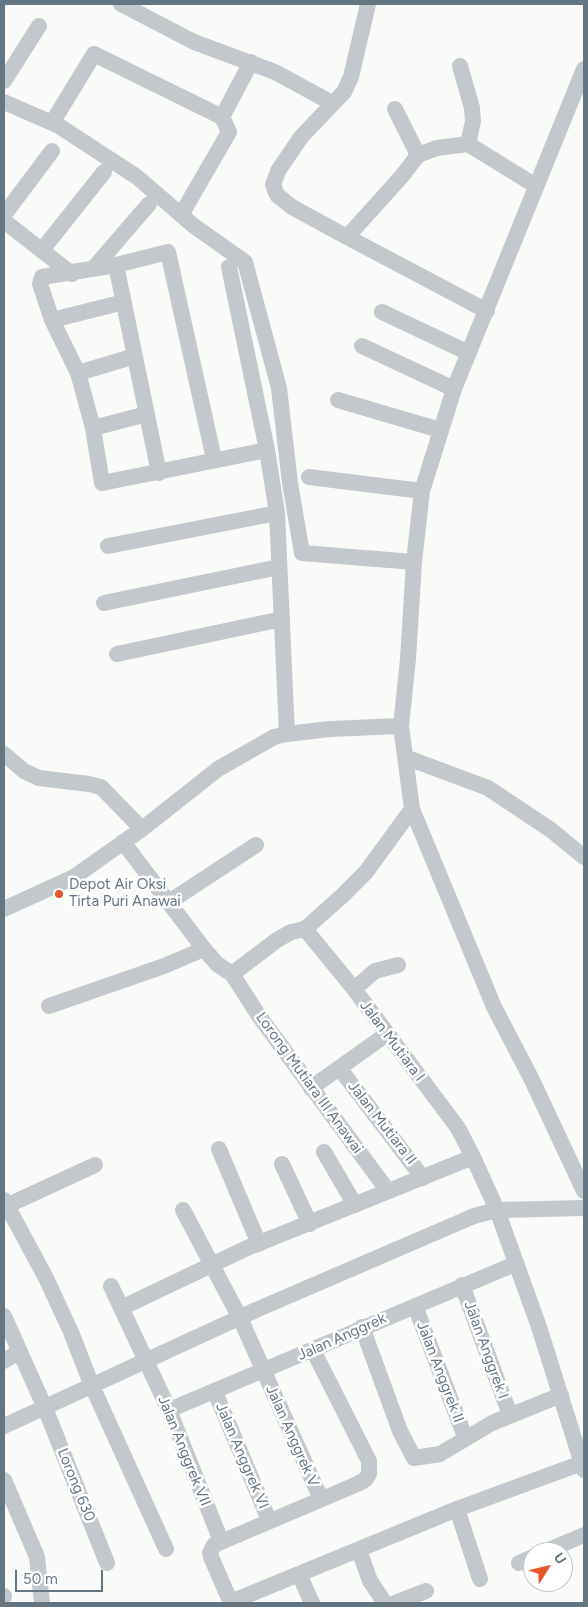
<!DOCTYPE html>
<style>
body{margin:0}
#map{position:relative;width:588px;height:1607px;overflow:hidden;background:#fafaf8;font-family:Figtree,sans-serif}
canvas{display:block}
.frame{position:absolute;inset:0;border:5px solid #657683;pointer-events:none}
.north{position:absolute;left:523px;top:1542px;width:50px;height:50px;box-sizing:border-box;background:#fff;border:1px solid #c1c8cd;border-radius:50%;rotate:54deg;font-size:14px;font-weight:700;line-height:20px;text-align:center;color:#657683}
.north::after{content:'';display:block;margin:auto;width:18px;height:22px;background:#e4572e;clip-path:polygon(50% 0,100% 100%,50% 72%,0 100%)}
.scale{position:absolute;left:15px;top:1570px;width:88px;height:22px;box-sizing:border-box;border:2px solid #657683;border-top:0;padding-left:6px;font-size:15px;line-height:18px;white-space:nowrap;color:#657683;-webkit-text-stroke:4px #fff;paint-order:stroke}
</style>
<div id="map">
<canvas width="588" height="1607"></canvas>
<div class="frame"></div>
<div class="north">U</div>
<div class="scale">50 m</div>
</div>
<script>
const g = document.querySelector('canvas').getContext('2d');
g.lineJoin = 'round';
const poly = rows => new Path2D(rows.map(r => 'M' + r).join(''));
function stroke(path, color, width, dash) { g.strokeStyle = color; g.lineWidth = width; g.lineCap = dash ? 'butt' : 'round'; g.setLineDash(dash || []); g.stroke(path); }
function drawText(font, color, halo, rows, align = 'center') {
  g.font = font + ' Figtree,sans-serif'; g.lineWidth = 5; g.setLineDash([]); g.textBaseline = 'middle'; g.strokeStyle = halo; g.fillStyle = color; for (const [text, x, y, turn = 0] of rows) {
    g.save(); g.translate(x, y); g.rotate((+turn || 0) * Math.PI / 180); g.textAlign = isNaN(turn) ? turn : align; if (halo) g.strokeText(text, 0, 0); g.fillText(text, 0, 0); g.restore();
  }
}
stroke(poly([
 [121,4,194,42,275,72,332,103],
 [368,4,351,77,344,92,301,137,278,171,273,185,277,195,292,207,347,237,487,311],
 [460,66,472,108,473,121,468,144,536,186],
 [584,69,454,389,422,491,414,562,408,659,401,726,412,809,494,1007,532,1080,584,1191],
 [4,81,39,26],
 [4,102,59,126,137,177,194,226,245,262,279,388,290,483,302,553,414,562],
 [395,109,418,155],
 [52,123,94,54,222,117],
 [4,215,52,151],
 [181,215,229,132,222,117,251,62],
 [4,221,72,274],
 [347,237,402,176,418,155,437,148,468,144],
 [42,250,104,172],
 [116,265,159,473],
 [229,267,267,450,277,513,287,734],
 [93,269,149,204],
 [382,312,469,353],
 [52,320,124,302],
 [362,346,454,389],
 [78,373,135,356],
 [338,400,440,430],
 [93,428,147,414],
 [214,459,168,252,116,265,42,277,40,284,52,320,78,373,93,428,102,483,267,450],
 [309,477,422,491],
 [108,546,277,513],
 [104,603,279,567],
 [117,654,282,619],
 [4,754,24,771,39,778,89,784,101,787,142,829],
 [405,757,488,788,551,830,584,857],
 [123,842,204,949,217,964,232,974,259,1016,388,1191],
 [169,902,256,845],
 [4,909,74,877,142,829,218,769,274,737,287,734,330,729,401,726],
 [305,929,354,989,458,1128,473,1157,497,1210,539,1327,584,1470],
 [232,974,277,940,291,932,305,929,342,896,366,872,412,809],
 [354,989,375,971,398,965],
 [49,1006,164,966,204,949],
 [340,1069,423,1178],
 [311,1088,387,1034],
 [219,1149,259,1244],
 [324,1152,355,1205],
 [282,1164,310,1224],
 [4,1200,46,1278,71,1332,92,1386,166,1549],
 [4,1207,95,1165],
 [183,1210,240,1318,321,1499],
 [462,1285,510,1415],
 [111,1286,169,1410,221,1541],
 [415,1306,465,1437],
 [121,1308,247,1248,473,1157],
 [4,1316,45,1408,107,1563],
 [362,1327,400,1431,414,1458,440,1454,492,1423,561,1395],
 [4,1361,19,1352],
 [215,1392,269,1520],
 [169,1410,515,1264],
 [4,1426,256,1310,474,1216,497,1210,584,1208],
 [4,1480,37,1557,42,1603],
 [457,1509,480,1579],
 [359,1550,370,1581,385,1603],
 [544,1552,584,1535],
 [519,1563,533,1557],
 [299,1574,312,1603],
 [4,1596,4,1597],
 [231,1602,457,1509,582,1463],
 [231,1603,211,1557,210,1553,214,1545,355,1485,365,1480,369,1474,369,1461,313,1350],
 [395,1603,426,1591]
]), '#c3c8cc', 16);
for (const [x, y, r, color] of [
 [59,894,5,"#e4572e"]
]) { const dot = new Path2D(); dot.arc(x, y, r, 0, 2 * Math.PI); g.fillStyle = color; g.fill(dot); stroke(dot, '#fff', 2); }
drawText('15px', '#657683', '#fff', [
 ["Depot Air Oksi",69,885],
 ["Tirta Puri Anawai",69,902]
], 'left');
drawText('15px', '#657683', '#fff', [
 ["Jalan Mutiara I",392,1041,53],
 ["Lorong Mutiara III Anawai",309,1083,54],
 ["Jalan Mutiara II",382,1123,52],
 ["Jalan Anggrek",342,1337,-24],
 ["Jalan Anggrek I",486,1350,70],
 ["Jalan Anggrek II",440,1372,69],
 ["Jalan Anggrek V",292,1436,66],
 ["Jalan Anggrek VII",184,1451,68],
 ["Jalan Anggrek VI",242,1456,67],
 ["Lorong 630",76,1485,68]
]);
</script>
